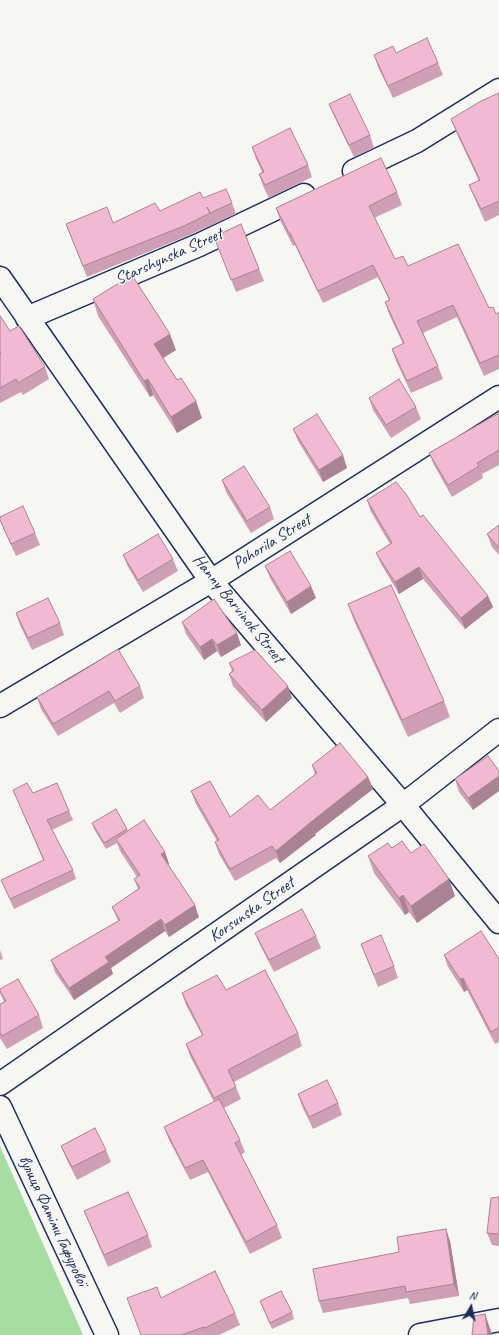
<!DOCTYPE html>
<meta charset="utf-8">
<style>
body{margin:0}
#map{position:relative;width:499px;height:1335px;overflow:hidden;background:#f6f6f2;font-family:Caveat,sans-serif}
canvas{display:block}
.north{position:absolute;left:451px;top:1287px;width:40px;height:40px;-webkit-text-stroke:3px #f6f6f2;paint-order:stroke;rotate:9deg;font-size:11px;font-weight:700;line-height:16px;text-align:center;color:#1b2f5e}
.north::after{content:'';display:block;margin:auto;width:14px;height:18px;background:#1b2f5e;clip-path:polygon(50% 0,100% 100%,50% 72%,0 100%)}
</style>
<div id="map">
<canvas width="499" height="1335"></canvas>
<div class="north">N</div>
</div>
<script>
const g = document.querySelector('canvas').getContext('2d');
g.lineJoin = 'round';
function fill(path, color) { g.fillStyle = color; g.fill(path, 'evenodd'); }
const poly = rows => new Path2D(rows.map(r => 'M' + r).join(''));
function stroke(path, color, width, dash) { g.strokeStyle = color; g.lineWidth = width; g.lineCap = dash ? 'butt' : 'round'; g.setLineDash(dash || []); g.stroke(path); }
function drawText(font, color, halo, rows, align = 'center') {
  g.font = font + ' Caveat,sans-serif'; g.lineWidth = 3; g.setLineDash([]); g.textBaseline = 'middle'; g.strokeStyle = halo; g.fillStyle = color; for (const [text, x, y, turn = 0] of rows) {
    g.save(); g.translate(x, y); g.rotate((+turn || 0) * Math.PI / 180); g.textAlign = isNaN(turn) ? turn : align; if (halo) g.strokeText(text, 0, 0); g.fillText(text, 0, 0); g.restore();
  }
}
fill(poly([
 [0,1146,83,1335,0,1335]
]), '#a5dda2');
const street = poly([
 [354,171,417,141,499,90],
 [0,278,211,581,403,805,499,922],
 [27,318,199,245,304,195],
 [0,706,211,581,499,397],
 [0,1084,403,805,499,730],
 [0,1107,107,1335],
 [420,1335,499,1320]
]);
stroke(street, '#1b2f5e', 25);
stroke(street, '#f6f6f2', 22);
fill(poly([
 [396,53,438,63,443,75,393,98,378,67,374,55],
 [499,93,499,215,485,222,474,197,469,185,479,181,456,132,451,119],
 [329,104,370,135,374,148,354,157,334,116],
 [252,147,308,165,312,177,269,198,263,186,259,174,262,172,256,159],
 [397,192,402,205,374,218,395,259,489,308,496,314,499,312,499,369,484,376,457,317,423,333,438,366,443,379,411,393,396,361,392,349,403,344,389,314,385,302,389,300,378,277,323,303,295,245,293,246,280,220,276,208],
 [232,203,236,214,214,224,213,222,214,224,187,236,87,277,66,224,113,223,160,211],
 [214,237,259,269,264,281,236,292],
 [93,299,176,350,163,358,202,418,177,433,153,395,150,397,98,316],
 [0,316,10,331,45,367,49,379,23,395,21,392,0,403],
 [369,398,416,407,421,419,391,438,373,410],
 [499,413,499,465,482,474,483,478,452,497,434,465,429,453],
 [293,429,347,468,323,482,298,441],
 [222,480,270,507,274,519,251,533,226,492],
 [367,500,420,517,488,596,493,607,465,629,423,579,399,594,381,564,376,553,390,544,371,512],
 [0,520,35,533,40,545,16,556,4,530],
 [499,525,499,555,492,547,487,534],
 [123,555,173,559,178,571,143,592,128,567],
 [265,566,316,598,291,614,270,578],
 [348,604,444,701,450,717,408,737,354,621],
 [16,613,60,623,64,635,32,650,20,625],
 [182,622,241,645,221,657,217,651,204,660,186,634],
 [229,663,292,698,266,722,233,686,229,674,232,671],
 [140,686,144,698,120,713,114,703,58,736,41,709,37,697],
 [488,756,473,810,459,792,455,779],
 [312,765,368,777,373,789,315,834,316,835,280,863,276,858,235,881,219,854,215,842,217,841,196,804,191,791,230,817,270,810,315,775],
 [13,790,33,793,69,811,73,820,52,830,73,870,76,879,14,909,5,889,1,880,43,860,17,799],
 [92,823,127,829,128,831,165,852,169,864,168,865,199,917,169,937,165,931,111,968,113,974,74,1000,55,972,51,960,118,921,112,907,138,889,134,879,137,877,120,851,117,843,106,849,94,829],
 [392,848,411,853,455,896,417,923,409,912,405,915,374,873,368,856],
 [255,933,316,936,321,948,274,972,260,945],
 [361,944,394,966,398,978,378,987],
 [0,950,3,959,0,960],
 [444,955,499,959,499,1042,495,1044,467,990,464,992,448,967],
 [0,989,39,1015,43,1028,7,1049,0,1038,0,1004,4,1002,0,993],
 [226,990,298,1033,302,1046,234,1082,236,1087,241,1099,224,1108,240,1140,245,1152,241,1155,277,1225,282,1238,250,1254,208,1172,190,1180,169,1140,164,1127,214,1102,190,1056,186,1044,202,1035,186,1005,182,993],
 [298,1094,338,1103,342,1115,313,1129,302,1106],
 [61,1146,106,1150,111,1162,77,1180,66,1158],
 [499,1197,499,1246,492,1245,487,1233],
 [84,1211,148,1235,152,1247,108,1267,89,1223],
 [450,1241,459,1296,410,1304,408,1298,323,1313,319,1301,399,1252],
 [161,1298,235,1313,240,1325,219,1335,141,1335],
 [260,1301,292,1312,294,1319,272,1329]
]), '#cfa0b5');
fill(poly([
 [170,334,176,350,160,360,154,344],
 [148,379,153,395,150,397,144,381],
 [196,401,202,418,177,433,171,417],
 [343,455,347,468,323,482,319,470],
 [419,567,423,579,399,594,395,582],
 [311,586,316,598,291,614,287,602],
 [488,596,493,607,465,629,461,618],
 [237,633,241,645,221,657,217,645],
 [212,639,217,651,204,660,200,647],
 [288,686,292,698,266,722,262,710],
 [499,776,499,791,473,810,468,798],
 [368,777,373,789,315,834,316,835,280,863,276,851,311,822],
 [165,852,169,864,165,867,161,854],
 [449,879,455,896,417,923,411,906],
 [403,895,409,912,405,915,399,898],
 [195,905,199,917,169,937,165,925],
 [161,919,165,931,111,968,113,974,74,1000,69,988,105,957],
 [463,978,467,990,464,992,460,979],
 [446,1229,450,1241,459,1296,454,1284],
 [485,1314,492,1334,493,1335,488,1335]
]), '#a98293');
const building = poly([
 [427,38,438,63,388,86,374,55,393,46,396,53,427,38],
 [499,93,499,201,481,209,469,185,480,180,451,119,481,101,499,93],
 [350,94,370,135,349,145,329,104,350,94],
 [290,128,308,165,265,185,259,174,264,172,252,147,290,128],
 [381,158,397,192,369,206,395,259,403,256,408,266,458,244,489,308,493,307,496,314,499,312,499,355,480,363,453,305,417,321,438,366,407,381,392,349,404,343,385,302,390,300,373,265,318,291,290,233,289,233,276,208,381,158],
 [226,189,232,203,210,213,207,207,210,213,184,226,83,266,66,224,107,207,113,223,155,203,160,211,200,192,203,198,226,189],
 [241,224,259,269,231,280,214,237,241,224],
 [132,275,170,334,154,344,177,380,181,378,196,401,171,417,148,379,144,381,93,299,132,275],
 [0,316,10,331,19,326,45,367,18,383,16,379,0,388,0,354,1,354,0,352,0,316],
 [399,379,416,407,386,425,369,398,399,379],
 [499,413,499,450,477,463,479,466,448,485,429,453,499,413],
 [317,414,343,455,319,470,293,429,317,414],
 [244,466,270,507,247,521,222,480,244,466],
 [396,482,406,494,420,517,423,515,488,596,461,618,419,567,395,582,376,553,392,543,367,500,396,482],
 [23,506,35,533,11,544,0,520,0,517,23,506],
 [499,525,499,548,487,534,499,525],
 [158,534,173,559,138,580,123,555,158,534],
 [290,551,311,586,287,602,265,566,290,551],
 [391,585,444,701,402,720,348,604,391,585],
 [48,598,60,623,28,638,16,613,48,598],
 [214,599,237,633,217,645,212,639,200,647,182,622,214,599],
 [118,649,140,686,115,701,109,691,53,724,37,697,69,679,118,649],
 [255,650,288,686,262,710,229,674,234,670,229,663,255,650],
 [340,743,368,777,311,822,276,851,272,846,230,869,215,842,219,840,191,791,210,781,230,817,258,795,270,810,317,773,312,765,340,743],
 [488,756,499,771,499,776,468,798,455,779,488,756],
 [27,783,33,793,57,783,69,811,47,820,73,870,10,899,1,880,44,860,13,790,27,783],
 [116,809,127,829,104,843,92,823,116,809],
 [144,820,165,852,161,854,195,905,165,925,161,919,105,957,109,962,69,988,51,960,120,920,112,907,140,888,134,879,140,875,116,839,144,820],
 [402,841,411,853,424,844,449,879,411,906,403,895,399,898,368,856,388,843,392,848,402,841],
 [302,909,316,936,269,960,255,933,302,909],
 [481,931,499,959,499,1027,491,1032,463,978,460,979,444,955,481,931],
 [381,935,394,966,374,975,361,944,381,935],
 [265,970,298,1033,228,1070,236,1087,214,1098,186,1044,203,1035,182,993,217,975,226,990,265,970],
 [18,979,39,1015,2,1036,0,1033,0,1004,6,1001,0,991,0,989,18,979],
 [327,1080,338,1103,309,1117,298,1094,327,1080],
 [219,1099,240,1140,235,1143,277,1225,246,1242,203,1160,185,1168,164,1127,219,1099],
 [95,1128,106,1150,72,1167,61,1146,95,1128],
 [128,1192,148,1235,104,1255,84,1211,128,1192],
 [499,1197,499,1234,487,1233,491,1198,499,1197],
 [446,1229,454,1284,406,1292,405,1286,319,1301,313,1269,399,1252,397,1237,446,1229],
 [215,1271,235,1313,205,1328,204,1327,181,1335,141,1335,127,1298,157,1287,161,1298,215,1271],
 [281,1291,292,1312,270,1323,260,1301,281,1291],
 [485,1314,488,1335,472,1335,474,1316,485,1314]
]);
fill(building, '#f1bad2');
stroke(building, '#a98293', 1);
drawText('17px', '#1b2f5e', '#f6f6f2', [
 ["Starshynska Street",169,257,-24],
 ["Pohorila Street",272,542,-32],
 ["Hanny Barvinok Street",238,609,51],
 ["Korsunska Street",252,910,-35],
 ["вулиця Фатіми Гафурової",53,1221,65]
]);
</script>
